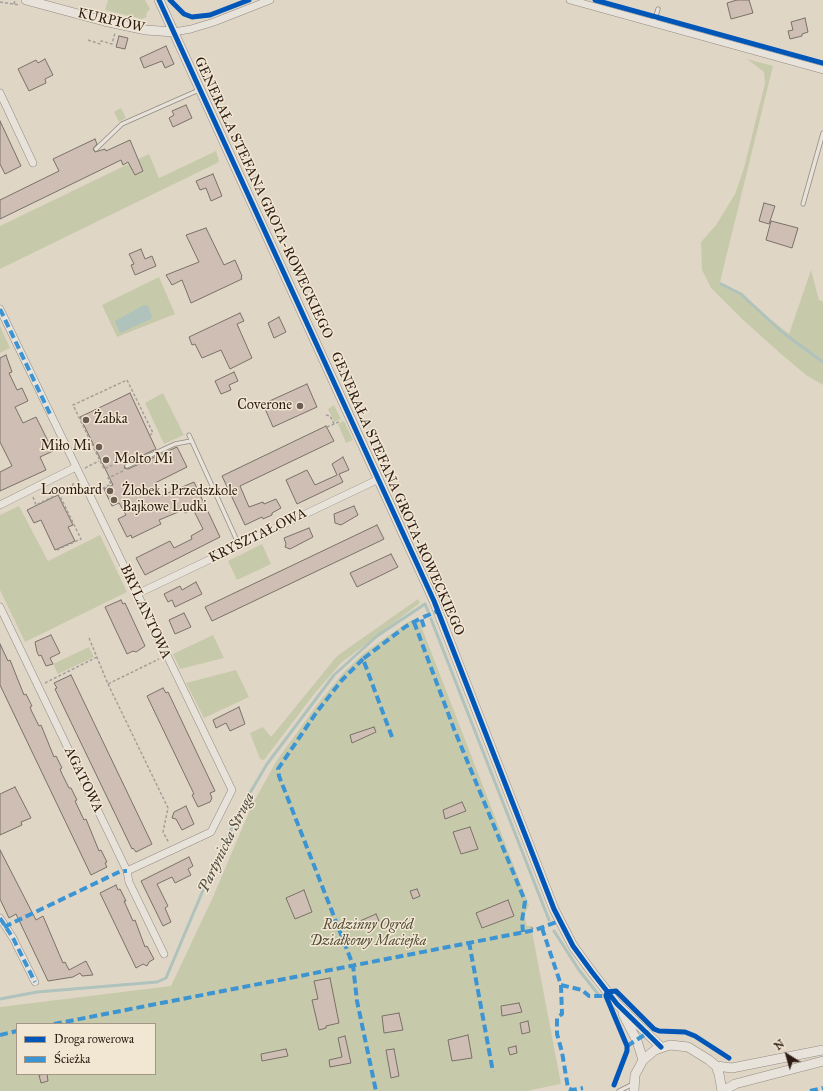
<!DOCTYPE html>
<meta charset="utf-8">
<style>
body{margin:0}
#map{position:relative;width:823px;height:1091px;overflow:hidden;background:#e0d6c6;font-family:"IM FELL Great Primer",serif}
canvas{display:block}
.legend{position:absolute;left:16px;top:1023px;width:140px;height:52px;box-sizing:border-box;background:#f2e7d3;border:1px solid #a39687;margin:0;padding:5px 7px;list-style:none;font-size:12px;color:#2d1c14}
.legend li{display:flex;align-items:center;gap:8px;height:20px}
.legend b{width:20px;border:1px solid #a39687}
.north{position:absolute;left:767px;top:1035px;width:40px;height:40px;-webkit-text-stroke:3px #f2e7d3;paint-order:stroke;rotate:323deg;font-size:11px;font-weight:700;line-height:16px;text-align:center;color:#2d1c14}
.north::after{content:'';display:block;margin:auto;width:14px;height:18px;background:#2d1c14;clip-path:polygon(50% 0,100% 100%,50% 72%,0 100%)}
</style>
<div id="map">
<canvas width="823" height="1091"></canvas>
<ul class="legend">
<li><b style="height:5px;background:#0057b8"></b>Droga rowerowa</li>
<li><b style="height:5px;background:#3c94d3"></b>Ścieżka</li>
</ul>
<div class="north">N</div>
</div>
<script>
const g = document.querySelector('canvas').getContext('2d');
g.lineJoin = 'round';
function fill(path, color) { g.fillStyle = color; g.fill(path, 'evenodd'); }
const poly = rows => new Path2D(rows.map(r => 'M' + r).join(''));
function stroke(path, color, width, dash) { g.strokeStyle = color; g.lineWidth = width; g.lineCap = dash ? 'butt' : 'round'; g.setLineDash(dash || []); g.stroke(path); }
function drawText(font, color, halo, rows, align = 'center') {
  g.font = font + ' "IM FELL Great Primer",serif'; g.lineWidth = 3; g.setLineDash([]); g.textBaseline = 'middle'; g.strokeStyle = halo; g.fillStyle = color; for (const [text, x, y, turn = 0] of rows) {
    g.save(); g.translate(x, y); g.rotate((+turn || 0) * Math.PI / 180); g.textAlign = isNaN(turn) ? turn : align; if (halo) g.strokeText(text, 0, 0); g.fillText(text, 0, 0); g.restore();
  }
}
fill(poly([
 [108,0,145,0,150,9,146,14,147,17,142,19,105,10],
 [747,59,773,66,720,282,741,293,756,308,789,334,811,270,819,300,823,301,823,385,806,375,781,354,742,319,711,288,702,270,701,242,716,225,735,194,744,168,765,83,764,72],
 [121,108,126,118,119,122,114,112],
 [216,151,219,161,217,163,0,269,0,226,149,154,159,178],
 [159,277,175,314,117,337,102,305],
 [0,326,10,348,0,353],
 [163,393,184,435,164,444,145,403],
 [334,405,341,419,334,422,328,409],
 [344,421,353,440,346,443,338,424],
 [19,506,48,561,100,535,127,592,25,642,0,590,0,515],
 [262,544,271,564,237,580,228,561],
 [418,599,420,603,341,663,315,693,264,760,260,759,250,733,263,727,271,737,337,656],
 [418,618,529,905,524,915,527,926,531,926,561,1084,526,1091,0,1091,0,1007,171,986,213,897,252,805,277,760,320,701,344,672,364,653,408,622],
 [17,1024,155,1024,155,1074,17,1074],
 [213,635,224,658,180,669,173,654],
 [89,647,94,657,58,674,53,664],
 [236,670,249,697,204,718,186,683]
]), '#c7caaa');
fill(poly([
 [144,305,148,306,152,316,151,319,120,333,115,321]
]), '#afc2bc');
stroke(poly([
 [721,284,741,294,782,332,823,362],
 [431,619,549,920],
 [554,931,579,970,598,994],
 [0,999,37,992,157,982,166,978,212,869,244,803,267,764,334,675,377,636,425,604,428,611]
]), '#afc2bc', 3);
const building = poly([
 [737,0,749,0,753,13,731,19,727,3,737,0],
 [805,18,808,32,802,34,802,36,790,39,788,31,793,30,791,22,805,18],
 [119,36,128,38,125,49,116,47,119,36],
 [166,46,174,64,165,68,162,61,144,68,140,58,166,46],
 [45,59,53,75,45,79,46,83,29,91,18,69,36,60,38,63,45,59],
 [186,105,192,118,173,127,169,118,174,115,172,111,186,105],
 [0,121,21,166,5,174,0,164,0,121],
 [95,139,97,144,93,149,95,152,105,149,106,151,130,140,143,171,135,175,128,162,123,165,121,160,0,219,0,200,59,171,53,159,95,139],
 [213,174,222,196,211,201,206,188,200,190,196,181,213,174],
 [764,203,775,206,769,224,759,221,764,203],
 [771,221,798,228,792,248,766,240,771,221],
 [206,228,224,265,235,260,242,276,241,277,242,279,191,303,182,280,172,285,166,275,199,262,186,235,206,228],
 [141,249,145,259,152,256,156,266,135,275,131,265,134,264,129,254,141,249],
 [240,313,244,321,237,324,252,358,230,369,221,350,202,358,195,344,192,345,189,337,240,313],
 [279,317,286,332,274,338,268,323,279,317],
 [6,355,12,372,9,373,17,390,22,388,28,401,15,407,23,423,36,417,53,451,40,457,46,470,0,491,0,472,12,466,0,442,0,358,6,355],
 [234,372,238,381,229,385,231,390,221,394,215,381,234,372],
 [307,384,317,407,273,427,263,404,307,384],
 [130,393,156,449,126,463,124,468,128,469,177,447,187,467,155,483,161,496,194,482,220,537,145,575,136,558,170,541,174,548,192,539,191,536,203,529,193,509,185,513,183,510,159,520,161,524,132,538,131,535,127,537,118,519,126,515,119,503,112,506,104,489,113,485,80,417,130,393],
 [326,426,334,441,240,486,249,507,263,502,264,504,276,499,281,508,272,513,272,515,263,519,262,517,245,525,222,476,326,426],
 [343,457,349,470,339,474,343,482,297,504,286,480,307,470,315,485,337,475,332,464,343,457],
 [58,495,73,525,68,527,75,541,55,550,41,520,34,523,27,510,58,495],
 [354,506,358,515,341,525,335,523,334,514,354,506],
 [377,525,384,539,380,541,212,621,205,607,377,525],
 [309,528,313,537,290,549,285,547,286,544,284,538,309,528],
 [391,554,398,567,357,587,350,573,391,554],
 [196,582,202,594,175,607,172,600,168,602,164,594,180,586,182,590,196,582],
 [121,600,123,604,125,603,145,646,136,652,133,651,127,654,105,607,121,600],
 [184,613,191,627,175,634,169,620,184,613],
 [51,635,60,653,50,658,53,664,46,666,41,655,39,656,37,652,35,642,51,635],
 [0,644,8,661,10,660,24,695,26,694,32,706,30,707,32,712,39,726,41,725,54,757,56,756,62,768,60,769,62,774,69,788,71,788,77,800,75,801,84,820,86,819,99,851,101,850,107,862,105,863,107,867,91,875,0,685,0,644],
 [71,675,152,844,136,852,133,848,132,849,55,689,57,688,54,683,71,675],
 [163,688,166,693,168,692,215,791,210,793,212,798,210,802,198,807,192,795,194,794,147,696,163,688],
 [239,707,245,724,230,731,226,723,216,728,213,720,239,707],
 [374,727,376,732,352,743,350,735,374,727],
 [15,787,31,818,21,822,22,825,0,835,0,794,15,787],
 [462,802,466,811,445,819,443,810,462,802],
 [186,806,194,824,182,830,176,819,172,818,174,812,186,806],
 [470,827,478,849,461,854,453,832,470,827],
 [0,850,36,920,43,916,63,963,65,962,69,970,86,961,93,975,82,976,80,973,73,977,48,981,16,914,9,918,0,899,0,850],
 [189,857,193,866,188,869,191,875,175,883,172,877,157,884,168,906,165,908,171,922,163,926,141,881,189,857],
 [116,885,118,890,120,889,126,901,124,901,133,921,135,920,145,947,147,946,154,959,149,962,147,966,143,964,136,968,100,893,116,885],
 [417,889,420,896,413,899,410,891,417,889],
 [304,890,312,912,295,919,286,898,304,890],
 [508,900,514,916,482,928,476,913,508,900],
 [376,914,379,921,363,928,360,921,376,914],
 [330,978,339,1023,326,1026,326,1028,319,1030,312,1000,318,999,314,981,330,978],
 [519,1003,522,1012,502,1016,501,1006,519,1003],
 [399,1013,403,1030,384,1033,382,1016,399,1013],
 [528,1021,530,1032,522,1034,520,1023,528,1021],
 [468,1035,472,1058,452,1061,448,1040,468,1035],
 [345,1036,351,1063,330,1067,329,1060,342,1057,338,1038,345,1036],
 [516,1046,517,1053,510,1055,508,1048,516,1046],
 [286,1049,288,1056,262,1061,261,1054,286,1049],
 [394,1049,399,1076,391,1078,386,1050,394,1049],
 [47,1074,48,1081,41,1083,39,1075,47,1074]
]);
fill(building, '#cebeb4');
stroke(building, '#797168', 1);
const service = poly([
 [654,23,658,9],
 [96,149,122,124,199,90],
 [803,204,823,133],
 [189,435,239,545],
 [127,466,175,444,191,441],
 [619,1091,633,1084]
]);
const minor = poly([
 [570,0,823,70],
 [174,32,191,29,214,22,270,0],
 [0,93,33,163],
 [0,309,232,790,211,832,127,871],
 [0,505,76,467],
 [137,594,379,479],
 [0,607,127,871,129,882,164,954],
 [0,918,13,938,35,982]
]);
const tertiary = poly([
 [26,0,104,21,146,30,174,32],
 [159,0,434,601,554,909,573,946,592,972,617,1004,661,1047],
 [623,1014,637,1041,643,1060],
 [716,1066,732,1068,823,1050],
 [634,1091,635,1075,643,1060,655,1050,670,1045,688,1047,709,1060,716,1066,719,1074,722,1091],
 [723,1091,735,1084,823,1061]
]);
stroke(service, '#928b81', 5);
stroke(minor, '#928b81', 8);
stroke(tertiary, '#928b81', 10);
stroke(poly([
 [0,2,19,5],
 [14,4,15,0],
 [88,40,100,44,101,41,112,44,115,33],
 [326,415,330,416,334,424],
 [327,427,341,421],
 [117,463,104,469,73,405,127,380,153,433,150,435],
 [85,468,99,461],
 [98,491,111,484,108,478,123,471],
 [33,497,36,505,72,487,74,482],
 [57,550,81,539,59,494],
 [89,638,108,684,159,659],
 [45,683,97,657],
 [108,684,168,808,163,832,169,843],
 [531,927,535,930]
]), '#a49f98', 1.5, [3, 2]);
stroke(service, '#e7e2da', 3.5);
stroke(minor, '#e7e2da', 7);
stroke(tertiary, '#e7e2da', 9);
stroke(poly([
 [0,309,50,414],
 [414,622,454,729,525,901,522,921,523,932],
 [424,627,421,618,438,611],
 [363,659,342,680,316,713,278,769,279,776,353,965,357,1001,376,1091],
 [392,737,363,659,405,627,421,618],
 [0,918,13,938,35,982],
 [4,927,121,871,127,871],
 [542,928,561,985,562,1014,557,1018,557,1034,562,1052,568,1088,572,1090,583,1088],
 [469,942,493,1072],
 [561,985,582,990,589,996,606,996],
 [54,1024,535,930,559,921],
 [0,1035,17,1031],
 [627,1046,649,1032],
 [810,1091,823,1088]
]), '#3c94d3', 4, [8, 4]);
stroke(poly([
 [159,0,434,601,554,909,573,946,592,972,617,1004,661,1047],
 [170,0,184,14,192,17,210,15,249,0],
 [595,0,823,63],
 [614,1085,627,1051,627,1046,606,996,607,992,616,991,654,1029,659,1031,685,1032,695,1036,729,1058]
]), '#0057b8', 5);
for (const [x, y, r, color] of [
 [300,406,4,"#6c5d52"],
 [86,420,4,"#6c5d52"],
 [99,447,4,"#6c5d52"],
 [106,460,4,"#6c5d52"],
 [110,491,4,"#6c5d52"],
 [114,500,4,"#6c5d52"]
]) { const dot = new Path2D(); dot.arc(x, y, r, 0, 2 * Math.PI); g.fillStyle = color; g.fill(dot); stroke(dot, '#f2e7d3', 1.5); }
drawText('14px', '#2d1c14', '#f2e7d3', [
 ["KURPIÓW",111,21,13],
 ["GENERAŁA STEFANA GROTA-ROWECKIEGO",263,198,65],
 ["GENERAŁA STEFANA GROTA-ROWECKIEGO",397,494,66],
 ["KRYSZTAŁOWA",258,536,-26],
 ["BRYLANTOWA",145,612,65],
 ["AGATOWA",83,780,64]
]);
drawText('14px', '#2d1c14', '#f2e7d3', [
 ["Coverone",292,406],
 ["Żabka",94,420,"left"],
 ["Miło Mi",91,447],
 ["Molto Mi",114,460,"left"],
 ["Loombard",102,491],
 ["Żlobek i Przedszkole",122,492,"left"],
 ["Bajkowe Ludki",122,508,"left"]
], 'right');
drawText('italic 14px', '#554e3a', '#f2e7d3', [
 ["Rodzinny Ogród",368,926],
 ["Działkowy Maciejka",368,942]
]);
drawText('italic 15px', '#4e4b45', '#f2e7d3', [
 ["Partynicka Struga",227,843,-64]
]);
</script>
